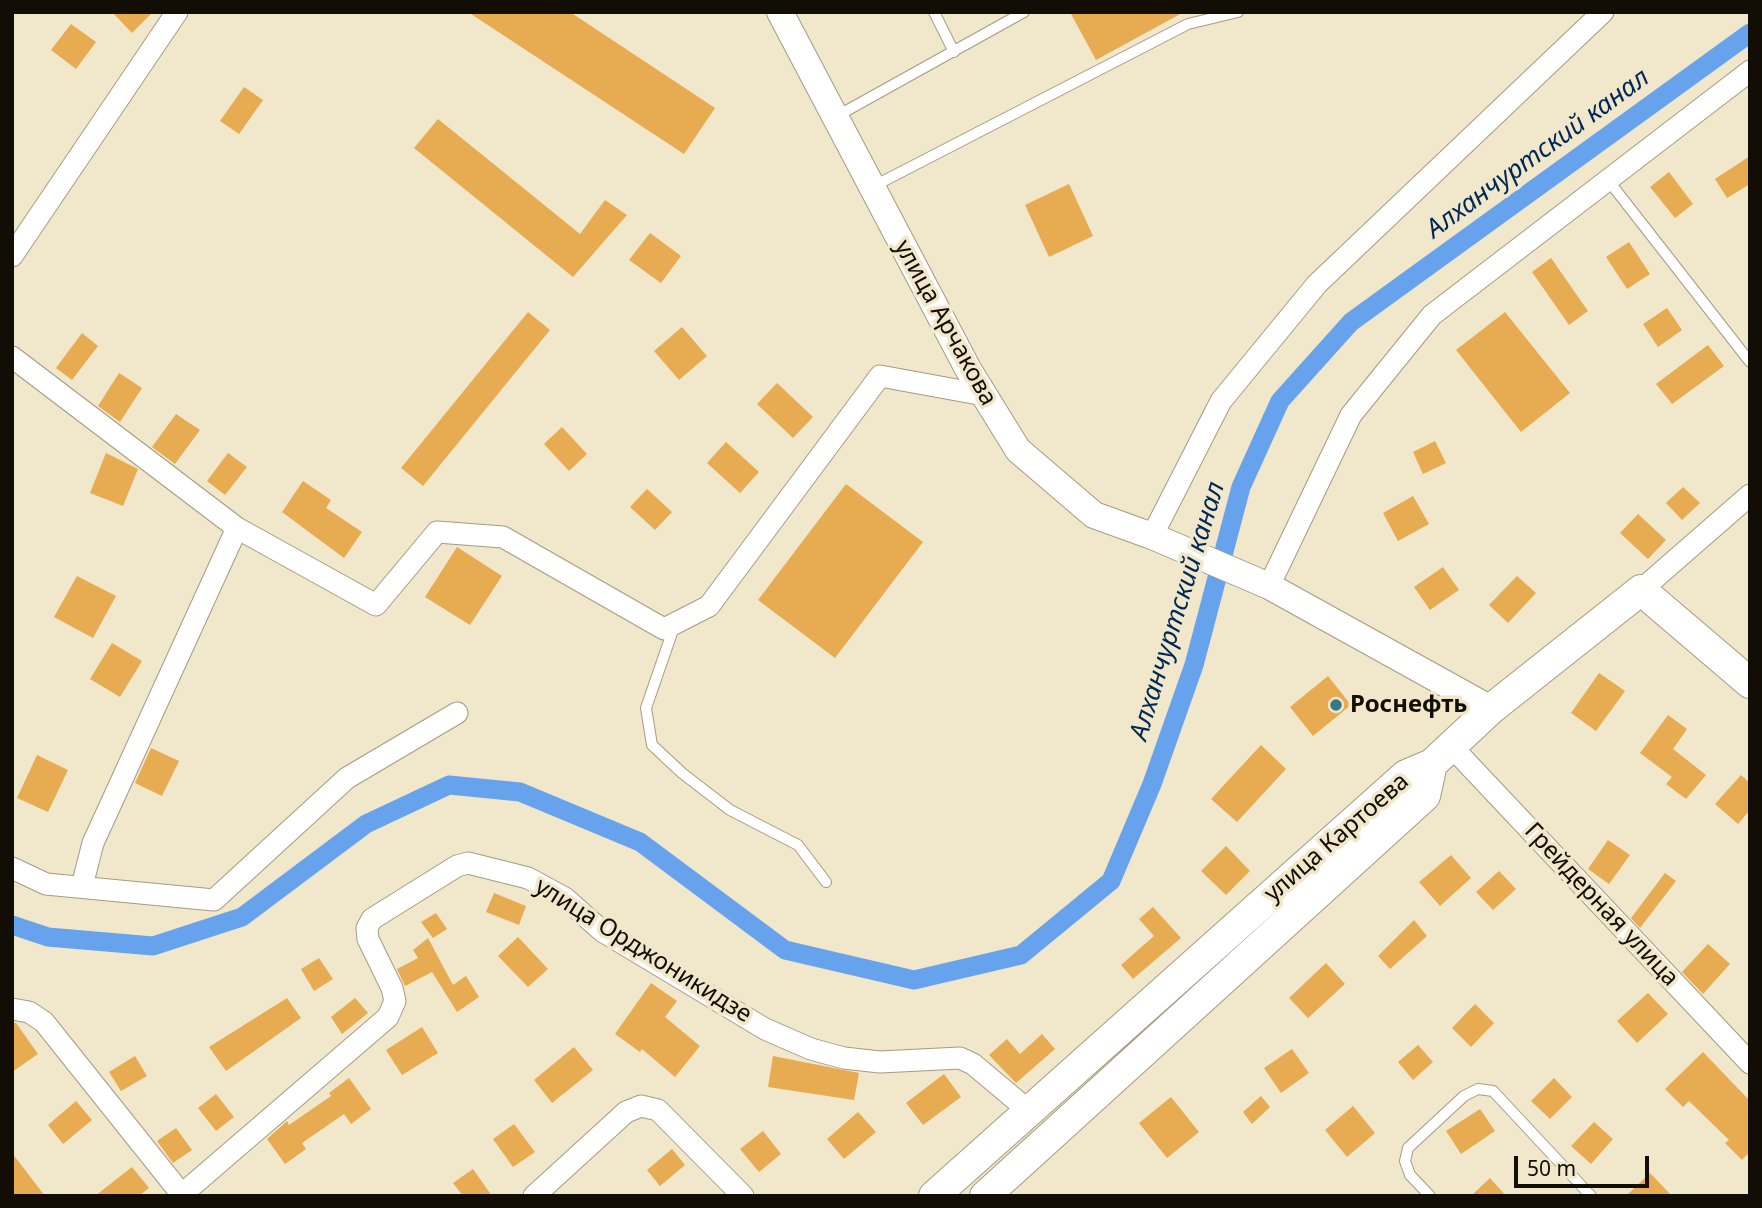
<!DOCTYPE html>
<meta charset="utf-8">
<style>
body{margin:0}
#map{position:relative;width:1762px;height:1208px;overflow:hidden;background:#f1e7cb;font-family:"Noto Sans",sans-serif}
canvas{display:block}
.frame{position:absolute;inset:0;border:14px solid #120e05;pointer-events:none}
.scale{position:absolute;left:1514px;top:1156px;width:135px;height:32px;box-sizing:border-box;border:4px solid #120e05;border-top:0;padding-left:9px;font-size:21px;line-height:24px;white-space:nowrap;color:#120e05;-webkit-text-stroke:5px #f1e7cb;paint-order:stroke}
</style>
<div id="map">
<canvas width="1762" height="1208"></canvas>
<div class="frame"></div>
<div class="scale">50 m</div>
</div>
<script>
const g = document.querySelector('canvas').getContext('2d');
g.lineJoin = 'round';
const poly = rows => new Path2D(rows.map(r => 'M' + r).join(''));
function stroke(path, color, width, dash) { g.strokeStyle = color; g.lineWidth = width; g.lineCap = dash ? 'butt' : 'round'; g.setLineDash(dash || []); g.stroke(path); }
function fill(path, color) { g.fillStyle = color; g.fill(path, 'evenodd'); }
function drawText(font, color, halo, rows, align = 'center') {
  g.font = font + ' "Noto Sans",sans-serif'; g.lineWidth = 7; g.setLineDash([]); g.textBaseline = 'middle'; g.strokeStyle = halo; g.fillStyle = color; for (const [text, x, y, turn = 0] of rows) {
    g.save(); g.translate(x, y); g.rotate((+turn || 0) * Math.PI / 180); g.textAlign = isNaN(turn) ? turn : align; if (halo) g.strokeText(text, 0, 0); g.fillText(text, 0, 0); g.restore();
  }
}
stroke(poly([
 [12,925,48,937,153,946,242,917,366,824,449,785,520,792,640,842,785,950,914,980,1021,955,1111,881,1152,784,1194,665,1241,487,1280,401,1351,322,1750,33]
]), '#67a2ed', 19);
fill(poly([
 [112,12,153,12,132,33],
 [468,12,570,12,715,108,684,154],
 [1070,12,1184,12,1096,60],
 [71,24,96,42,76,69,51,50],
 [244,87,263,100,239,134,220,121],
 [438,119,580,234,605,200,627,215,573,277,414,148],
 [1750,156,1750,184,1727,198,1715,179],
 [1669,172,1693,204,1675,218,1650,187],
 [1069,184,1093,236,1049,257,1025,205],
 [650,233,681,256,661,283,629,260],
 [1629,242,1650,274,1627,289,1606,257],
 [1551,258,1588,311,1569,325,1532,272],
 [1667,308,1682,330,1658,347,1643,324],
 [528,312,550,330,423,486,401,468],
 [1505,312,1570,393,1521,432,1456,350],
 [682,327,707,356,679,380,654,351],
 [82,333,98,346,72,380,56,368],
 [1708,345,1724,366,1672,404,1656,384],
 [119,373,142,388,120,422,98,406],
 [777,383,813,417,793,438,757,404],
 [176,414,200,430,175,464,152,447],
 [562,427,587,454,569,471,544,444],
 [1435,441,1446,463,1423,474,1413,452],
 [726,442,759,472,740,493,707,463],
 [106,453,138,469,123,506,90,493],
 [228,453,247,467,225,495,207,481],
 [303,481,331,500,326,508,362,532,344,558,282,512],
 [846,484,923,542,835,658,758,600],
 [1683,487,1700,503,1682,520,1666,503],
 [647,489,672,512,655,530,630,507],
 [1413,496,1429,524,1398,541,1383,513],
 [1638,514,1666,540,1648,559,1620,533],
 [457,547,502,576,470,625,425,597],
 [1443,567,1459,590,1430,610,1414,587],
 [77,576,116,596,93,638,54,617],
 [1517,576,1536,593,1508,623,1489,605],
 [112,643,142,661,120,697,90,679],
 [1599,673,1625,691,1596,731,1571,713],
 [1328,676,1351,705,1313,736,1290,707],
 [1668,715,1687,729,1673,749,1706,775,1686,799,1666,784,1672,777,1640,753],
 [1261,745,1286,769,1237,822,1211,799],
 [151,748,179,761,162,796,135,783],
 [37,755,68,770,48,812,17,798],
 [1741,775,1750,783,1750,810,1738,824,1715,804],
 [1608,840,1630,855,1609,884,1588,869],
 [1226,846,1250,871,1226,895,1201,871],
 [1451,855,1471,878,1440,906,1419,882],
 [1499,871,1516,889,1493,910,1476,892],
 [1665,873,1676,881,1640,928,1631,918],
 [494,893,526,906,519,925,486,912],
 [1153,907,1181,938,1133,979,1121,965,1154,936,1139,919],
 [436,913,447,929,433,938,421,922],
 [1414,920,1427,936,1390,969,1378,956],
 [518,937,548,969,528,987,498,956],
 [428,938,453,985,466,976,479,997,457,1012,432,972,405,986,397,969,418,958,413,950],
 [1708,944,1730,964,1703,994,1682,972],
 [319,958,333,979,314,991,301,969],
 [1326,963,1345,984,1308,1018,1289,998],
 [651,983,677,1001,665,1017,700,1046,675,1077,642,1049,640,1052,615,1034],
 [1648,993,1668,1014,1637,1043,1617,1021],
 [287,998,301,1018,226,1071,209,1047],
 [355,998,368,1013,342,1034,331,1017],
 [1475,1004,1494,1023,1471,1047,1452,1028],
 [12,1022,16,1023,38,1054,12,1072],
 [422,1027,438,1053,402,1075,386,1050],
 [1042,1034,1055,1049,1016,1083,989,1055,1007,1039,1020,1054],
 [1418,1045,1433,1062,1413,1080,1398,1062],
 [574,1047,593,1070,552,1103,534,1080],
 [1292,1049,1309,1073,1281,1093,1264,1068],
 [1703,1052,1750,1101,1750,1152,1742,1160,1725,1143,1729,1140,1689,1101,1683,1107,1665,1089],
 [135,1056,147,1076,121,1091,109,1072],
 [773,1056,859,1073,854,1100,768,1087],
 [944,1074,961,1097,923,1125,906,1103],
 [349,1078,371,1109,351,1124,344,1114,302,1143,306,1149,285,1164,267,1139,287,1121,289,1125,331,1096,329,1093],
 [1554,1078,1572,1097,1550,1119,1531,1101],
 [216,1094,234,1117,216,1131,198,1108],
 [1261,1096,1270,1107,1252,1124,1243,1112],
 [1171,1097,1199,1132,1167,1158,1139,1123],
 [76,1101,92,1120,63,1144,48,1125],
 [1353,1106,1375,1133,1347,1157,1325,1130],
 [1480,1109,1495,1131,1461,1154,1446,1131],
 [858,1112,876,1132,844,1159,827,1139],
 [1594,1122,1613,1139,1591,1164,1571,1146],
 [514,1124,535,1152,513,1167,493,1139],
 [176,1128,192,1150,173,1163,157,1141],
 [763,1131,781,1154,759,1172,740,1149],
 [672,1149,685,1165,660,1186,647,1170],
 [12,1153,45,1196,12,1196],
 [132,1167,149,1188,139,1196,95,1196],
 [473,1169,492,1196,463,1196,453,1183],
 [1650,1173,1672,1196,1626,1196],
 [1490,1178,1506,1196,1471,1196]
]), '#e7ab51');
const service = poly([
 [934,12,954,52],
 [837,116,1024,12],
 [1608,180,1750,362],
 [874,186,1188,24,1238,12],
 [674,627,646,708,652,745,682,773,730,810,798,845,826,882],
 [1430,1196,1410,1175,1405,1161,1408,1148,1464,1096,1478,1089,1493,1091,1591,1196]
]);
const minor = poly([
 [12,256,177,12],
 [12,357,237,528,376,605,437,532,503,537,664,629,709,606,880,376,984,395],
 [1152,536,1221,401,1317,284,1603,12],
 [1269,586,1351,415,1432,315,1750,71],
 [1641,590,1750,495],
 [1451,746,1750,1063],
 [12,868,46,884,214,900,347,778,457,713],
 [82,886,93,843,237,528],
 [12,1009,29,1012,44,1022,183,1196],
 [180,1196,388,1017,395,1001,392,988,368,939,367,928,372,919,457,866,468,863,528,878,565,898,602,931,765,1029,811,1049,844,1058,880,1062,960,1058,973,1064,1029,1111],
 [534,1196,626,1112,641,1106,658,1110,743,1196]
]);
const tertiary = poly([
 [780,12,968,369,1018,450,1094,515,1152,536,1269,586,1491,709]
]);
const secondary = poly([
 [934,1196,1406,775,1432,764,1491,709,1641,590,1750,683],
 [985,1196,1425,796,1432,764]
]);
stroke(service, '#a59b82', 12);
stroke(minor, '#a59b82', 23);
stroke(tertiary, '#a59b82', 28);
stroke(secondary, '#a59b82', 32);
stroke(service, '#fff', 10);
stroke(minor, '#fff', 21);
stroke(tertiary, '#fff', 26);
stroke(secondary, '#fff', 30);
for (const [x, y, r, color] of [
 [1336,705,7,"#357988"]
]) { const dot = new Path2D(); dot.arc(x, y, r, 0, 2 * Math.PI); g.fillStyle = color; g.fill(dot); stroke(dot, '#f1e7cb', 2.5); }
drawText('24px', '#120e05', '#f1e7cb', [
 ["улица Арчакова",945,323,61],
 ["улица Картоева",1337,838,-41],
 ["Грейдерная улица",1601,905,47],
 ["улица Орджоникидзе",643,951,32]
]);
drawText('bold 24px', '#120e05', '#f1e7cb', [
 ["Роснефть",1350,705]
], 'left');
drawText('italic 26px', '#002856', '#f1e7cb', [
 ["Алханчуртский канал",1538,154,-36],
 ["Алханчуртский канал",1178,611,-73]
]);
</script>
